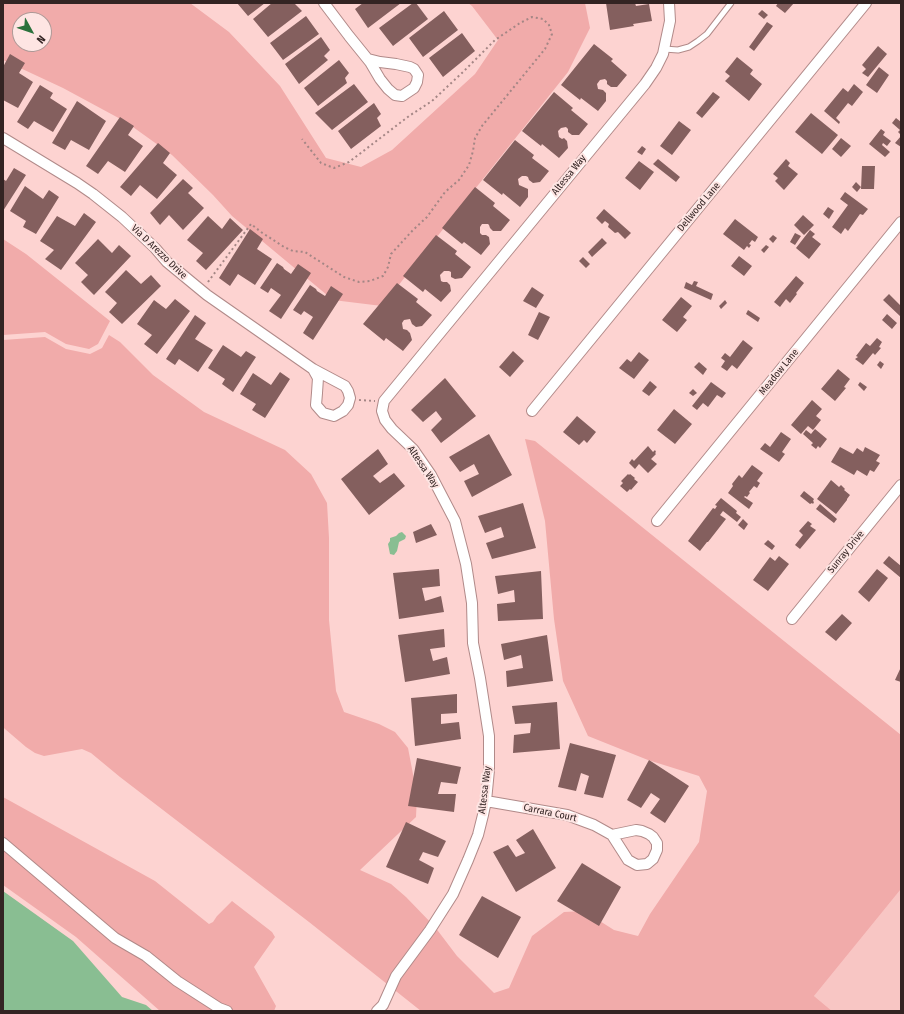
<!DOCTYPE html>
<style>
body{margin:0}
#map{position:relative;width:904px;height:1014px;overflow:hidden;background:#fdd3d1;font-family:"Fira Sans Condensed",sans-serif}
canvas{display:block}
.frame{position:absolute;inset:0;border:4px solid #332423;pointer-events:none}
.north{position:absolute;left:12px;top:12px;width:40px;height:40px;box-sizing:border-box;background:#fee5e3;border:1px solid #ad9896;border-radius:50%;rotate:130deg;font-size:11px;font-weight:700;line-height:16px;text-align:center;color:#332423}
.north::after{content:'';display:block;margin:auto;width:14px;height:18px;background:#2b713c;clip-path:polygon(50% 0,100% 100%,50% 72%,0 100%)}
</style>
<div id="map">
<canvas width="904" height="1014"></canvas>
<div class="frame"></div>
<div class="north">N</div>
</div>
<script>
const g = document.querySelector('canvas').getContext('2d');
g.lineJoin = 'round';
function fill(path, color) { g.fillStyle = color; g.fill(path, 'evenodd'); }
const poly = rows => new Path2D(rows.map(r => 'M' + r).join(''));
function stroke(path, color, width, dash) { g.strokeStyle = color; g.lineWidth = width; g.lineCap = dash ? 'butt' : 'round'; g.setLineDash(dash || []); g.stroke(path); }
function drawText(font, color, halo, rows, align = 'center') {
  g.font = font + ' "Fira Sans Condensed",sans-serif'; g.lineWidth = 4; g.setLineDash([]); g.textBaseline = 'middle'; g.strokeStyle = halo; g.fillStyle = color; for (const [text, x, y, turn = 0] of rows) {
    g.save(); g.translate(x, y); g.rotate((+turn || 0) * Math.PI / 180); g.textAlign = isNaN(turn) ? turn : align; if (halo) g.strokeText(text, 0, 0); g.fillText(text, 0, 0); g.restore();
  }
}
fill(poly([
 [901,889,901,1011,832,1011,814,996]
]), '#f8c6c4');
fill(poly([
 [3,3,190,3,229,32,280,86,326,158,361,167,392,150,475,74,498,40,472,6,468,3,585,3,590,28,568,72,382,306,333,300,232,216,213,195,172,155,126,122,63,88,3,60],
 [20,20,44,20,44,44,20,44],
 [3,239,26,254,110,321,98,344,89,349,66,344,45,332,3,335],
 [109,335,120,342,153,375,204,412,285,450,311,474,327,503,329,538,329,620,336,691,344,712,379,724,395,732,408,748,417,795,416,817,360,870,391,884,406,897,435,927,457,956,494,993,509,988,532,936,564,912,584,911,614,930,638,936,650,914,699,842,707,791,699,776,648,760,588,736,563,681,554,619,545,521,525,439,535,441,901,735,901,889,814,996,832,1011,421,1011,309,922,120,777,91,753,82,749,44,756,35,753,26,747,5,729,3,727,3,340,45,337,66,349,90,354,102,348],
 [3,797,155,881,209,924,213,922,217,916,232,901,272,932,275,937,254,967,276,1006,274,1011,160,1011,76,937,3,885]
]), '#f1abaa');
fill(poly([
 [402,532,406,536,405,539,399,542,397,551,394,555,390,554,388,544,390,541,390,538,396,536,399,533],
 [3,891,73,941,122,997,146,1005,153,1011,3,1011]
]), '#89be92');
fill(poly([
 [237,3,265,3,248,16],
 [272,3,294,3,302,11,268,37,253,19],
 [363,3,401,3,368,28,355,9],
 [413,3,416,3,428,19,393,46,379,28],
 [606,3,635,3,636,6,649,4,652,21,633,24,634,26,610,30],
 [778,3,794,3,785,13,776,6],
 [762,10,768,15,764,19,758,14],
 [444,11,458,30,423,57,409,38],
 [306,16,319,34,283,60,270,43],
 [767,22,773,26,754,51,749,47],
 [462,33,475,51,443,77,429,58],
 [321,37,330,50,324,56,328,60,299,84,285,64],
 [594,44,613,59,611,61,627,75,617,87,611,87,607,84,607,81,605,79,600,80,597,84,598,89,603,90,606,93,606,101,598,111,581,98,580,100,561,85],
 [878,46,887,54,868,77,862,73,866,69,862,65],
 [10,54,25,63,19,73,33,82,18,108,3,100,3,67],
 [737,57,753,70,750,74,762,84,749,101,725,81,730,76,725,72],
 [339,60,349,73,345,78,347,83,318,106,304,88],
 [879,67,889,75,877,93,866,85],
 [354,84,368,102,332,130,315,113],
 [854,84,863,92,852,106,848,103,836,118,840,122,839,124,824,111,843,88,848,92],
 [40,85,53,93,50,98,67,109,53,132,34,121,28,129,17,122],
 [554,92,573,108,571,110,588,124,579,135,572,135,568,132,568,129,566,127,561,128,558,131,559,137,562,139,564,138,567,141,568,148,559,158,542,144,541,146,522,131],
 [713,92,720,97,702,118,696,113],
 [77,101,106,121,89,150,71,140,65,150,52,143],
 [374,103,381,114,377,118,381,126,351,149,338,131],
 [811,113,838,135,822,154,795,132],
 [120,117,134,126,128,135,143,146,125,172,108,161,98,174,86,166],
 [896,118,901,122,901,135,898,132,900,130,892,123],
 [679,121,691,130,672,155,660,146],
 [881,129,885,132,883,135,891,141,887,146,883,143,882,145,890,152,885,157,869,144],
 [901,136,901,147,895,143],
 [841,138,851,146,841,157,832,149],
 [515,140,534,155,532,158,549,171,540,182,533,183,529,180,528,177,526,176,522,176,518,179,519,185,528,189,528,197,520,207,503,193,502,195,483,180],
 [158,143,170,153,163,163,177,175,157,199,140,185,131,196,120,187],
 [642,146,646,149,642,155,637,152],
 [658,159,680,177,676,182,653,164],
 [786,159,790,163,788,166,798,174,784,190,775,181,778,178,773,174],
 [639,161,654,172,640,190,625,178],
 [862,166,875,166,874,189,861,189],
 [14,168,26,175,3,211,3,179,6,181],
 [183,179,193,188,188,193,204,208,183,230,169,215,160,225,150,213],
 [856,182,861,187,857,192,852,187],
 [25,186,43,199,49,190,59,197,36,234,23,227,26,221,10,211],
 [475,187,495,203,493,206,510,220,501,231,493,231,490,228,489,225,488,224,482,224,480,227,480,233,482,235,486,235,489,237,490,244,481,255,464,242,462,244,442,228],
 [845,192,868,209,863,215,860,214,848,231,845,228,841,234,832,227,848,205,840,199],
 [828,207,834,211,829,219,823,214],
 [604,209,631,233,625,239,618,232,615,233,608,227,609,224,605,221,602,224,596,218],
 [84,213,96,222,61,270,45,259,54,250,40,241,57,216,75,226],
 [803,215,814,225,804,235,794,225],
 [208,216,222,229,230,218,243,230,206,270,196,261,203,253,187,240],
 [735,219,758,237,755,242,752,240,749,244,751,245,749,248,747,246,744,250,723,234],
 [250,229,263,239,257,249,272,259,255,285,238,274,230,286,219,278],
 [810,230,815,234,812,237,821,244,809,259,796,248],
 [795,233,801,236,795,245,790,242],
 [436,235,457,251,455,254,471,267,462,278,455,279,451,277,451,272,449,271,444,271,440,275,441,281,443,282,447,282,450,285,451,291,441,302,425,289,423,292,403,276],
 [773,235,777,238,773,243,769,239],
 [602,238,607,243,592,257,588,252],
 [98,239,112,253,119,245,131,256,94,295,81,282,88,275,75,263],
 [766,245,769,247,764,253,761,250],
 [739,256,752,266,744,276,731,266],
 [583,257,590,264,586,268,579,261],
 [277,263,283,267,284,269,291,274,298,264,311,273,281,319,269,311,281,295,271,288,268,293,260,288],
 [126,270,141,284,151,275,161,286,122,324,109,312,117,303,105,292],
 [796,276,804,283,796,293,797,294,790,303,786,299,780,307,774,302],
 [694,281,698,282,696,286,713,294,711,300,684,288,686,282,692,285],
 [397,283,418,299,416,302,432,315,422,326,416,327,412,324,410,319,404,320,402,323,403,329,407,330,410,333,412,340,403,351,386,338,384,341,363,324],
 [310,285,316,289,317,291,325,296,331,286,343,294,313,340,303,333,313,317,304,311,301,315,293,310],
 [532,287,544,295,536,308,523,301],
 [889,294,901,306,901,317,883,300],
 [681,297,692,306,683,317,687,320,677,332,662,320],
 [175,299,190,311,157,354,144,344,152,335,137,324,154,300,166,309],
 [725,300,727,303,721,309,719,306],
 [748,310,760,318,758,322,746,314],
 [539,312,550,317,538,340,528,335],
 [887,314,897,323,892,329,882,320],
 [195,315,206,323,195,339,213,350,198,372,179,359,175,365,166,359],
 [877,338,882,342,879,347,881,348,875,355,873,353,863,365,855,359,858,357,856,356,866,343,870,346],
 [743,340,753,348,737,369,732,365,727,371,721,367,725,361,721,358,725,353,730,357],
 [223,345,241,357,246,351,256,357,233,392,222,384,225,379,208,368],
 [513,351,524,361,510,377,499,367],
 [639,352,649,360,634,379,619,368,627,359,631,362],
 [880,361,884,364,881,369,877,365],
 [699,362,707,369,703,375,694,367],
 [838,369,850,379,844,387,846,388,835,401,821,389],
 [280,372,290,379,265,418,252,410,256,404,240,394,253,373,271,385],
 [445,378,476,416,441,443,431,430,442,419,436,411,423,422,411,410],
 [650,381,657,387,649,396,642,391],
 [711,382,726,393,722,398,717,395,708,407,703,403,697,410,692,406],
 [860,382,867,387,864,391,858,385],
 [693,389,697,393,693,396,689,393],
 [812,400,822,409,816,416,821,420,813,430,808,426,801,434,791,425],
 [674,409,692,424,675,444,657,430],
 [577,416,596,432,587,443,584,440,579,445,563,432],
 [815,429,827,439,820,448,818,446,816,449,811,445,813,443,803,434,806,430,811,434],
 [781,432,791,439,782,452,785,454,779,462,760,449,765,443,770,447],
 [489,434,512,475,472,497,464,481,479,474,474,464,460,472,449,457],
 [648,446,653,452,655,450,656,452,655,453,656,454,651,459,657,464,648,473,639,464,635,469,629,463,632,459,634,461],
 [840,447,853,454,857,448,863,452,865,447,880,455,876,461,880,463,874,472,870,470,867,476,857,470,854,475,831,462],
 [378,449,388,464,373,476,380,483,394,473,405,486,369,515,341,479],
 [752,465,763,473,757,481,760,483,757,488,754,486,749,492,750,493,747,497,745,496,744,497,753,503,749,509,728,493,733,486,732,484,739,475,742,478],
 [628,474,629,475,630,474,635,478,634,479,638,482,631,490,630,489,627,492,620,486,623,483,621,481],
 [831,480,839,487,841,485,845,489,844,490,850,495,847,499,847,500,836,514,817,499],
 [804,491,814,499,813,501,814,502,813,504,812,503,810,504,800,496],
 [721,498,737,511,736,513,741,517,737,522,723,511,720,515,726,519,708,542,707,542,700,551,688,541,713,508,715,509,717,506,715,505],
 [523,503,536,548,492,559,486,543,504,537,501,527,485,533,478,516],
 [820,504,837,519,834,523,816,509],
 [743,519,748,524,744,530,738,525],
 [808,521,812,524,810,526,816,530,800,549,795,545,803,535,799,531],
 [431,524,437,535,416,543,413,532],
 [768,540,775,546,772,550,764,544],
 [779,556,789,564,768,591,753,580,770,557,775,561],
 [889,556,901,566,901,578,883,563],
 [439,569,440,586,422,588,425,601,441,596,444,612,399,619,393,573],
 [877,569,888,578,869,602,858,592],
 [541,571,543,619,498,621,497,604,515,602,514,590,498,594,495,576],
 [842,614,852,623,836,641,825,632],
 [444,629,445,647,430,649,433,661,447,657,450,674,405,682,398,635],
 [547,635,553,681,507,687,506,671,523,668,521,655,504,660,501,644],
 [901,667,901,682,895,680],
 [457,694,457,713,441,714,441,724,459,722,461,739,415,746,411,698],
 [557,702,560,749,513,753,514,735,530,733,531,723,515,724,512,706],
 [570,743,616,755,603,798,584,794,589,776,581,773,576,791,558,787],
 [417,758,461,767,457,784,441,782,438,794,456,794,454,812,408,806],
 [649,760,689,786,665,823,650,813,660,799,651,793,641,808,627,800],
 [406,822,446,841,438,857,423,852,419,860,434,868,428,884,386,867],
 [533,829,556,868,516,892,493,852,508,845,516,857,525,853,516,840],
 [582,863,621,887,599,926,557,901],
 [482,896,521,917,498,958,459,935]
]), '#845f5e');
const service = poly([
 [664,49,678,50,689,47,698,41,707,34,731,3]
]);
const minor = poly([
 [324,3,349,36,370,62,380,79,388,89,395,95,402,96,414,88,417,82,418,75,414,69,410,67,396,64,380,62,368,59],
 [3,138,77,183,93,194,122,217,155,248,167,262,207,295,313,369,345,386,348,391,350,398,348,405,343,411,334,416,323,413,316,405,317,393,318,378,313,369],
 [532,411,866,3],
 [657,521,901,222],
 [792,619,901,485],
 [486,801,567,815,594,825,612,835,628,860,637,865,647,864,653,859,657,850,657,843,653,837,649,834,642,831,636,830,612,835],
 [3,843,115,938,146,956,177,981,219,1008,227,1011],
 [377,1011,383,1005,396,976,430,930,453,894,468,860,478,835,483,815,486,801,489,770,489,736,480,678,473,643,472,603,466,564,455,521,431,475,413,449,392,429,385,420,382,411,384,401,645,84,656,68,663,54,670,21,669,3]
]);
stroke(service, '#b18a89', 7);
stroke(minor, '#b18a89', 12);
stroke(poly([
 [208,282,251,224,261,232,284,247,293,251,305,252,344,277,359,282,370,281,383,276,388,267,391,254,413,230,427,217,445,192,459,180,469,165,473,151,475,138,482,126,545,49,552,34,549,25,543,19,532,17,520,23,495,40,463,72,432,101,409,116,349,162,334,168,321,163,302,139],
 [359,400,375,401]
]), '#a48685', 2, [2, 3]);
stroke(service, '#fff', 5);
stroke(minor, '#fff', 10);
drawText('10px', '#332423', '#fee5e3', [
 ["Altessa Way",569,175,-51],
 ["Dellwood Lane",699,207,-50],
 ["Via D Arezzo Drive",159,252,44],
 ["Meadow Lane",779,372,-51],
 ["Altessa Way",423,467,56],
 ["Sunray Drive",846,552,-51],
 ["Altessa Way",485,790,-83],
 ["Carrara Court",550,813,12]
]);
</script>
